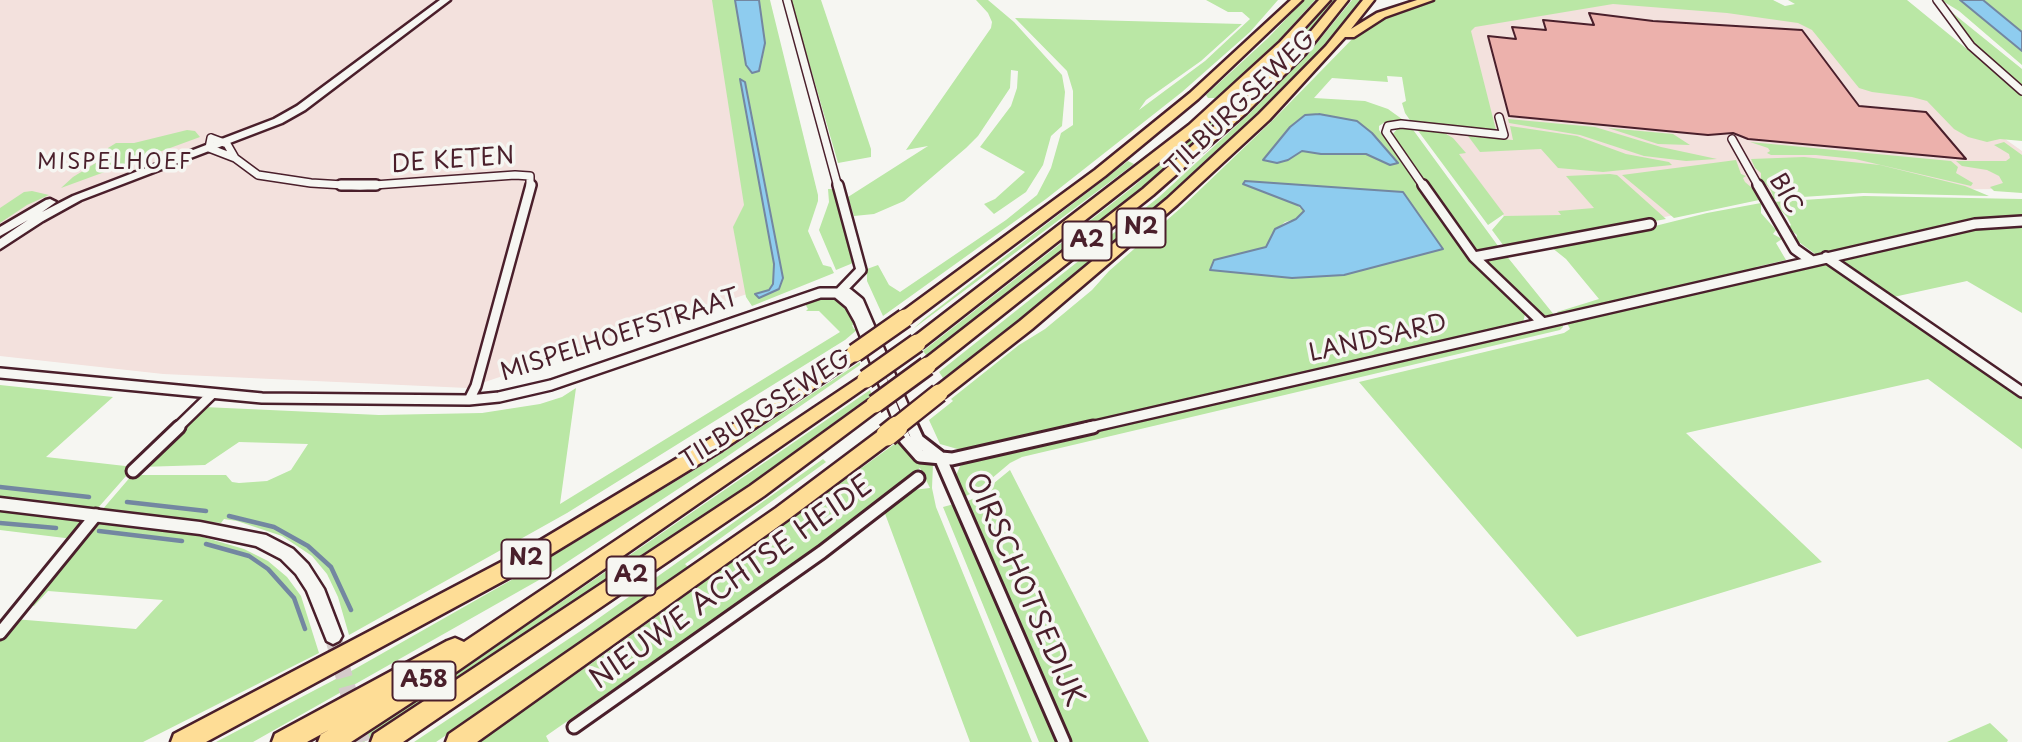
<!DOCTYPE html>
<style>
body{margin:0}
canvas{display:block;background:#f6f6f2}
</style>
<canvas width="2022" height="742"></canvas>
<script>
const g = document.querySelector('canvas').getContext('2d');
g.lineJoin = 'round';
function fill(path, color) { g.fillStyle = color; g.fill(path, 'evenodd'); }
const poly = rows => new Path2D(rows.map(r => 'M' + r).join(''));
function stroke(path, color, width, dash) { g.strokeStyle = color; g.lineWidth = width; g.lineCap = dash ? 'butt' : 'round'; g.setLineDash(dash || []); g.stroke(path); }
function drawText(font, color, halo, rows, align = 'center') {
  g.font = font + ' "Playpen Sans",sans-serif'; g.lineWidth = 7; g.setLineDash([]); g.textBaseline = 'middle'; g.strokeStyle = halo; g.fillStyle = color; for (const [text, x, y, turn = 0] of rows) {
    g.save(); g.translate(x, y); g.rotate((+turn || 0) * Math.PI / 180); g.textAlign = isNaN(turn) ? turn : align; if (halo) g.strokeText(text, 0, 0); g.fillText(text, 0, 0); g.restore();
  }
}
fill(poly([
 [0,0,714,0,762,289,467,388,163,374,0,356],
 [1612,3,1728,12,1812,24,1953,102,2022,151,2022,189,1847,190,1769,196,1525,245,1436,124,1467,27]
]), '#f3e1dd');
fill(poly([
 [712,0,735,0,746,65,752,73,762,61,765,43,759,0,770,0,818,195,818,201,808,231,823,265,831,267,834,273,752,306,746,297,733,227,744,205],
 [741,80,745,82,783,278,779,289,759,298,756,294,768,290,773,284,774,264],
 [791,0,821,0,871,149,871,157,838,163],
 [976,0,988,0,1014,22,1062,75,1065,92,1062,126,1051,136,1043,165,1026,192,994,214,984,204,995,199,1025,172,980,147,1011,106,1017,88,1018,71,1011,70,1010,88,978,136,966,148,904,201,874,214,854,216,848,197,928,146,906,150,991,28,992,22,988,13],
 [1206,0,1278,0,1250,32,1182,92,1046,199,883,316,867,281,867,269,878,265,889,285,900,292,1006,220,1037,195,1051,168,1061,133,1073,125,1073,91,1067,71,1015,18,1242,24,1201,61,1146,100,1139,110,1205,61,1250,19,1242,12,1228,12],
 [1304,0,1315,0,1277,42,1224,92,1215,98,1208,98,1206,95,1268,38],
 [1330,0,1337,0,1294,48,1232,108,1140,189,994,306,926,355,923,351,1133,187,1226,106,1289,46],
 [1352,0,1363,0,1315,57,1257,116,1165,200,1019,321,943,378,939,372,1159,197,1250,113,1308,54],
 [1435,0,1773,0,1785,6,1795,4,1788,0,1907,0,2022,94,2022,141,2000,139,1987,142,1968,137,1954,129,1927,101,1912,97,1872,92,1859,88,1812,30,1798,23,1727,13,1613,4,1475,27,1471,31,1496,130,1412,123,1405,113,1402,103,1406,101,1402,77,1387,76,1388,82,1332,78,1314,98,1365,101,1388,109,1406,122,1385,122,1379,126,1379,130,1433,207,1522,308,1525,314,1523,323,968,452,940,444,929,420,953,401,951,399,1019,345,1045,329,1092,290,1109,271,1183,206,1273,120,1360,31,1375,20],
 [1319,114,1390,165,1366,154,1321,154,1302,151,1290,127,1304,115],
 [1262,191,1442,249,1344,275,1292,278,1211,270,1214,260,1266,247,1272,233,1285,222,1296,219,1304,211,1293,202],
 [1941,0,1960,0,2022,51,2022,65,1959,11],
 [1983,0,2022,0,2022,32],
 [1944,6,2022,69,2022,88,1976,48],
 [1508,119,1595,127,1661,147,1717,159,1686,161,1644,156,1580,135,1509,123],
 [1510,126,1577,136,1626,154,1669,162,1672,165,1603,172,1558,168,1541,149,1480,152,1468,136,1513,140],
 [1411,127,1501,250,1477,253,1392,135,1397,129],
 [1416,128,1441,131,1453,138,1466,153,1459,154,1504,214,1488,225],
 [1608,128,1673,134,1690,145,1658,144],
 [187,130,195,131,200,137,61,188,73,177,107,156,108,148,116,143,134,143],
 [1750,142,1951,161,1958,167,1956,173,1973,183,1971,186,1855,159,1816,155,1771,155,1767,153,1770,151,1768,148],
 [2004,142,2022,155,2022,193,1994,191,1990,187,2003,183,1999,176,1987,170,1962,166,1956,161,2006,161,2010,158,2009,154,1994,145],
 [1804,157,1880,165,1965,186,1989,196,1863,193,1772,199,1773,196,1770,188,1761,180,1761,173,1755,168,1751,159],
 [1736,160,1741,174,1746,176,1743,178,1745,182,1752,188,1759,200,1674,218,1622,175],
 [1128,161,1134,164,913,329,924,319],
 [1610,174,1617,175,1666,219,1506,249,1492,230,1504,216,1561,215,1558,211,1594,208,1566,176],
 [828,189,834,189,853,263,836,270,819,230,829,202],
 [32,191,49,195,27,205,0,223,0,208,24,192],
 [1864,196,2022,199,2022,219,1818,256,1796,240,1797,235,1788,228,1791,225,1787,217,1773,202],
 [1761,203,1761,213,1776,230,1773,234,1782,239,1776,243,1786,260,1756,267,1759,269,1560,315,1557,312,1599,299,1566,259,1551,247,1656,228,1655,226,1707,213],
 [2022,224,2022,313,1967,281,1889,298,1837,262,1870,255,1867,252,1970,228],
 [1505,254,1555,316,1547,318,1542,315,1481,258],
 [1833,262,1835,268,1889,307,2022,399,2022,449,1928,379,1686,433,1822,562,1577,637,1359,382,1564,333,1570,329,1566,321,1812,264,1815,266],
 [827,297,841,300,847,305,856,324,852,325,854,329,858,329,845,340,567,513,349,635,338,597,327,574,312,556,282,536,237,521,224,519,221,523,102,510,132,475,226,475,232,482,239,483,267,481,291,470,308,444,239,442,205,465,140,467,204,407,379,415,482,413,540,404,562,397,576,388,560,504,840,332,819,311,806,311,808,309,804,302],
 [1562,323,1563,327,1560,330,1022,457,1010,463,978,490,964,497,955,478,960,466,971,461],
 [860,362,860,365,722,460,546,576,253,742,216,742,353,670,536,566,719,455],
 [0,385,113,397,46,457,134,467,97,509,0,498],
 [870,390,872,395,751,483,569,608,364,742,347,742,563,601],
 [900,440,923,461,933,464,932,488,936,507,1032,742,970,742,884,511,913,490,930,488,920,468,818,546,546,736,549,742,478,742,605,654],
 [823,459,826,462,685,564,689,568,592,636,436,742,414,742,585,628],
 [1010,470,1149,742,1070,742,965,502,977,497],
 [954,504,1056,742,1039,742,943,507],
 [0,510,84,520,84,524,73,539,0,530],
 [97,522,196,535,244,549,268,561,287,577,301,596,319,653,143,742,0,742,0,637,14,619,136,629,163,600,48,591,34,606,27,604],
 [1990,723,2008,740,2007,742,1947,742]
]), '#bae7a5');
const water = poly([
 [735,0,759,0,765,43,759,71,752,73,746,65,735,0],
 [1960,0,1983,0,2022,32,2022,51,1960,0],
 [740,79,745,82,783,278,779,289,759,298,755,294,769,290,773,284,774,264,740,79],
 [1319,114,1357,121,1372,133,1398,163,1390,165,1366,154,1321,154,1302,151,1288,160,1277,163,1263,160,1290,127,1305,115,1319,114],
 [1245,181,1403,192,1443,249,1344,275,1292,278,1210,270,1214,260,1266,247,1275,229,1296,219,1304,211,1300,206,1243,184,1245,181]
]);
fill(water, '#8eccef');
stroke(water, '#7387a1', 2);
stroke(poly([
 [0,487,89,497],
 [127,502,206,511],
 [229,516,274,527,308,546,331,567,351,610],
 [0,523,56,528],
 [99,531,182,541],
 [206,544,249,556,268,569,294,598,305,629]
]), '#7387a1', 4.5);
const building = poly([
 [1589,13,1653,21,1802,30,1859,106,1926,112,1966,159,1748,139,1733,133,1708,135,1509,116,1488,36,1516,39,1512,27,1546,30,1543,20,1594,25,1589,13]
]);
fill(building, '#ecb1ac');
stroke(building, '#4a1f2b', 2);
stroke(poly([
 [333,636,362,742]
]), '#d4cbca', 17, [17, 9]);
const streetFar2 = poly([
 [787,0,838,187],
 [1937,0,1971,46,2022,91],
 [211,138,227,144,235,158,209,148,211,138],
 [1732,139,1759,187],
 [235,158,258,175,311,183,360,186,515,175,530,176,530,187],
 [1424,187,1386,132,1388,126,1401,124,1504,135,1499,117]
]);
const streetFar1 = poly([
 [341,185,376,185],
 [838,185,861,270,838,294],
 [1423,185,1474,257,1542,322],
 [1758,185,1795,249,1812,261],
 [1474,257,1650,224],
 [1826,257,2022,392],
 [838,294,850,304,859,320,901,428],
 [0,373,262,398,469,400,499,397,551,385,820,293,848,293,859,302,913,428],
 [469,400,476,386,531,185],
 [177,428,211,395],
 [1086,428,1975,224,2022,221]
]);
const street = poly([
 [900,427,905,439,920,456,952,459,1093,427],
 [912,427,918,440,940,457,1064,742],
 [133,471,179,427],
 [0,633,96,515],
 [574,727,822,552,918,478]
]);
const secondary = poly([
 [440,0,450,0,305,110,282,123,81,200,43,221,0,249,0,239,28,220,0,236,0,227,46,200,50,199,56,202,42,212,73,196,274,119,297,106,440,0],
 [0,498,200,522,266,535,293,549,308,564,324,589,342,636,339,641,333,644,327,641,307,591,296,574,281,559,256,546,200,534,0,510,0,498]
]);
const highway = poly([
 [1291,0,1302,0,1198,99,1105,176,911,322,899,322,897,318,899,314,1095,170,1190,93,1291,0],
 [1319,0,1330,0,1288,46,1199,131,923,347,911,347,908,343,911,339,1189,125,1280,42,1319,0],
 [1337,0,1348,0,1305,54,1246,113,1153,195,933,370,921,370,918,366,921,362,1143,189,1236,107,1297,48,1337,0],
 [1363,0,1374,0,1351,29,1377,13,1417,0,1433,0,1385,17,1354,37,1345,37,1269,120,1177,205,1032,329,945,397,933,397,930,393,933,389,1020,321,1167,199,1259,114,1326,46,1363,0],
 [855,347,861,349,864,353,861,357,722,450,540,561,206,742,171,742,174,734,526,549,708,440,855,347],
 [866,373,875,379,872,383,420,697,351,742,318,742,321,734,329,730,307,742,272,742,275,734,447,641,455,638,464,642,866,373],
 [875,398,881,400,884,404,881,408,764,496,403,742,371,742,374,734,750,486,869,400,875,398],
 [887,428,894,430,896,435,894,440,790,518,477,742,446,742,449,734,776,508,880,430,887,428]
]);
stroke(streetFar2, '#4a1f2b', 10);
stroke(streetFar1, '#4a1f2b', 14);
stroke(street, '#4a1f2b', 17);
stroke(secondary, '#4a1f2b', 5);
stroke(highway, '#4a1f2b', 5);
stroke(streetFar2, '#f6f6f2', 7);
stroke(streetFar1, '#f6f6f2', 9);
stroke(street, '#f6f6f2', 11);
fill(secondary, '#f6f6f2');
fill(highway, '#fedd96');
const highwayBridgeFar1 = poly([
 [855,353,905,318],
 [866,379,917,343],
 [875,404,927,366],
 [895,428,939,393]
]);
const highwayBridge = poly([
 [887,435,897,427]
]);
stroke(highwayBridgeFar1, '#4a1f2b', 22, []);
stroke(highwayBridge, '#4a1f2b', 26, []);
stroke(highwayBridgeFar1, '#fedd96', 17);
stroke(highwayBridge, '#fedd96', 21);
g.letterSpacing = '2px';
drawText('21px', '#4a1f2b', '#f6f6f2', [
 ["MISPELHOEF",115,163]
]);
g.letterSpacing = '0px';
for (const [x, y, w] of [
 [1141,228,49],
 [1087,241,49],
 [526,559,49],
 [631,576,49],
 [424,681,63]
]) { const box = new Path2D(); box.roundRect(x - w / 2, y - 19.5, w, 39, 5); g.fillStyle = '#f6f6f2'; g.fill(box); stroke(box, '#4a1f2b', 2); }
drawText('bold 23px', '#4a1f2b', null, [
 ["N2",1141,228],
 ["A2",1087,241],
 ["N2",526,559],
 ["A2",631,576],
 ["A58",424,681]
]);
drawText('24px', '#4a1f2b', '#f6f6f2', [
 ["TILBURGSEWEG",1241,104,-44],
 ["DE KETEN",453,161,-4],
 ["BIC",1785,194,60],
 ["MISPELHOEFSTRAAT",620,336,-18],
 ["LANDSARD",1378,339,-13],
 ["TILBURGSEWEG",766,410,-33]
]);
drawText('28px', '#4a1f2b', '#f6f6f2', [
 ["NIEUWE ACHTSE HEIDE",732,583,-36],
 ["OIRSCHOTSEDIJK",1024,590,66]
]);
</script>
